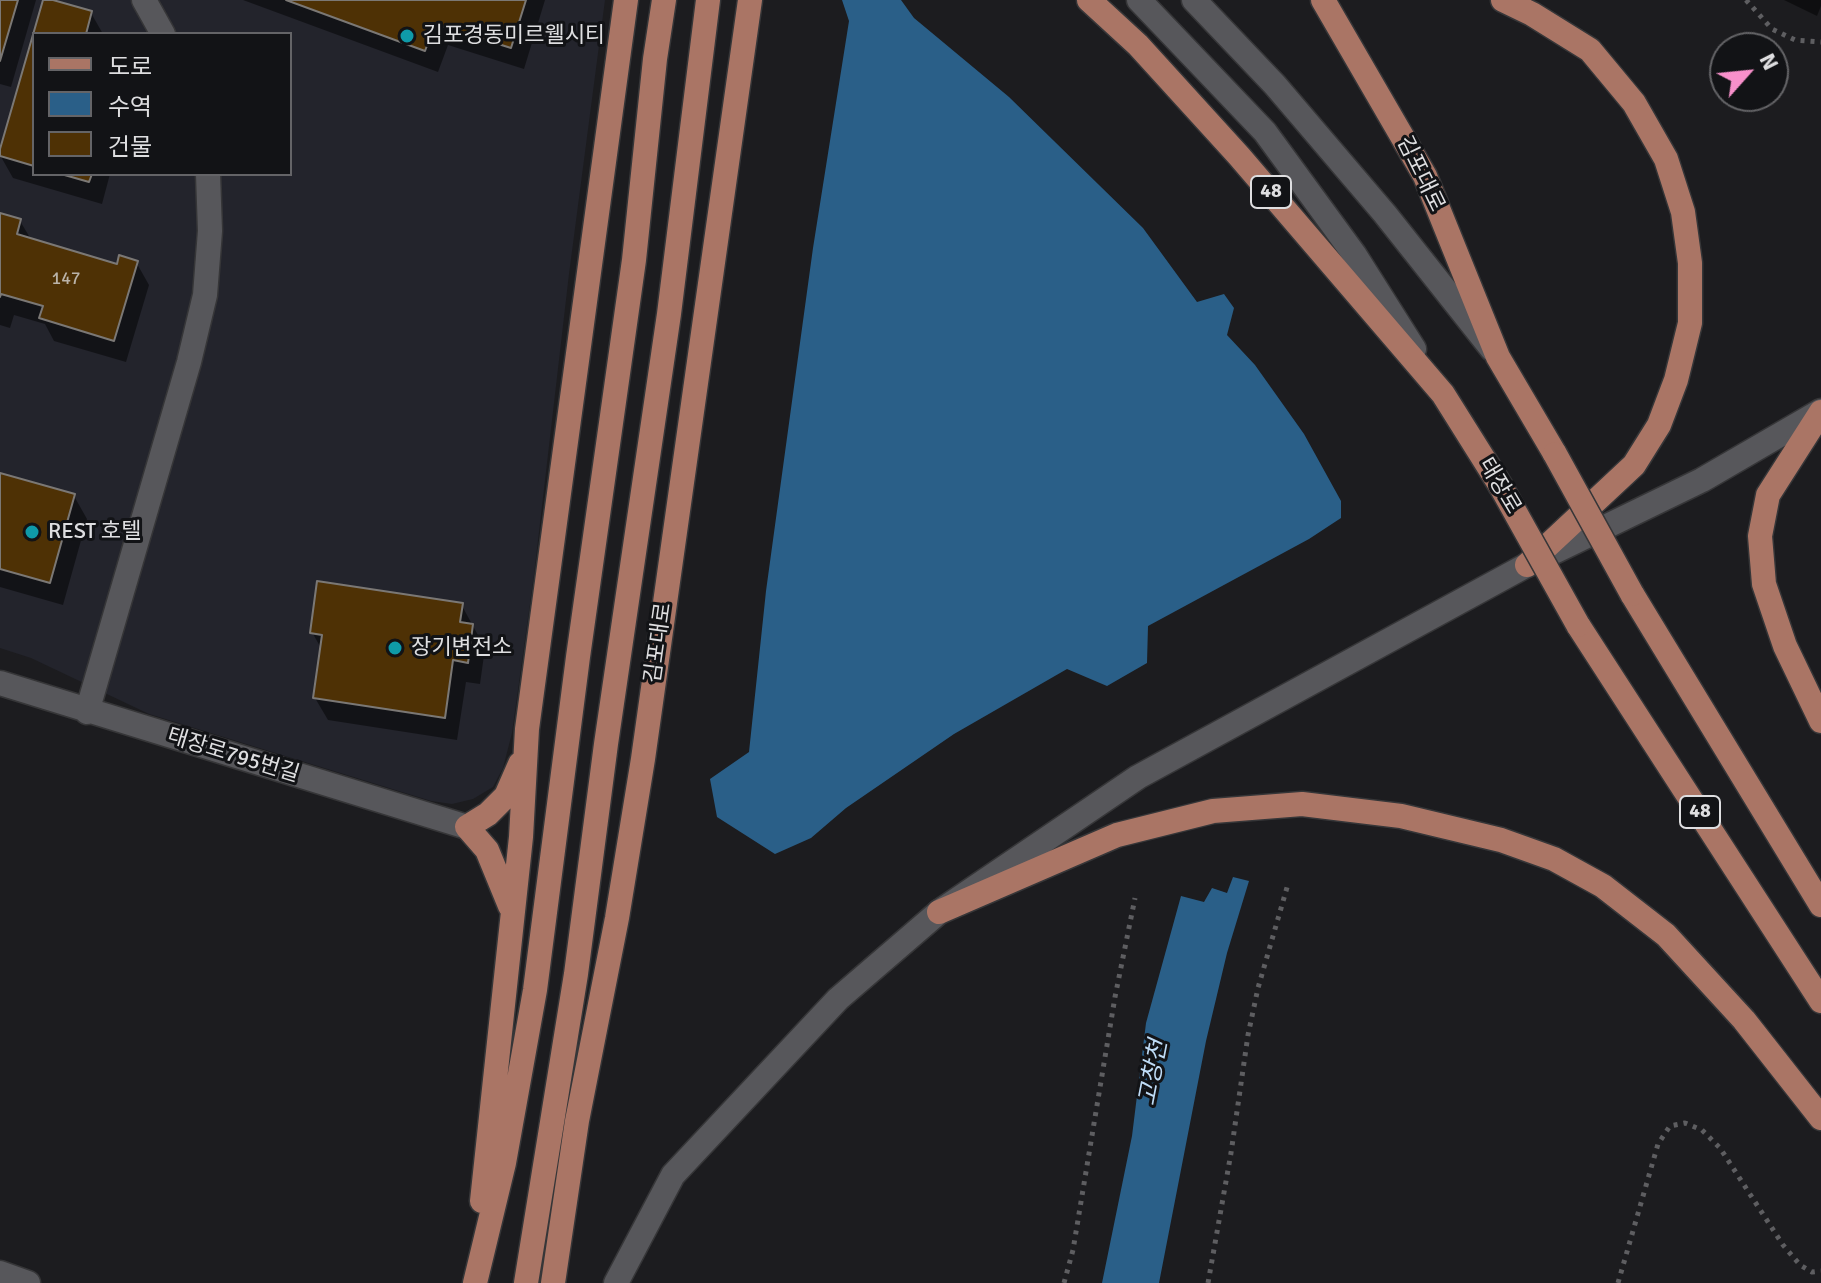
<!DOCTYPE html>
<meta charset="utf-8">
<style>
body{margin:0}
#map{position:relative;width:1821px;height:1283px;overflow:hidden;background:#1c1c1f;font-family:Signika,"Noto Sans KR",sans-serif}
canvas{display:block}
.legend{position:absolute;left:32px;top:32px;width:260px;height:144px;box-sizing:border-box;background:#121316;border:2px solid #646467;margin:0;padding:10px 14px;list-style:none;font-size:24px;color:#dedee0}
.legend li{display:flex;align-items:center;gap:16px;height:40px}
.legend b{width:40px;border:2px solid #646467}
.north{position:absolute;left:1709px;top:32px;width:80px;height:80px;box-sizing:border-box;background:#121316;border:2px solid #646467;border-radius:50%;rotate:63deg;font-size:22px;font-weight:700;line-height:32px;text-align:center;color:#dedee0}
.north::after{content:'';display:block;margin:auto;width:28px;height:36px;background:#f890cb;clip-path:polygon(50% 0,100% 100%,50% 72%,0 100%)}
</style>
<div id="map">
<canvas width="1821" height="1283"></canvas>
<ul class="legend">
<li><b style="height:10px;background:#aa7565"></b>도로</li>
<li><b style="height:22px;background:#2a5f88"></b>수역</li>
<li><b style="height:22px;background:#4e3105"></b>건물</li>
</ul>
<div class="north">N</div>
</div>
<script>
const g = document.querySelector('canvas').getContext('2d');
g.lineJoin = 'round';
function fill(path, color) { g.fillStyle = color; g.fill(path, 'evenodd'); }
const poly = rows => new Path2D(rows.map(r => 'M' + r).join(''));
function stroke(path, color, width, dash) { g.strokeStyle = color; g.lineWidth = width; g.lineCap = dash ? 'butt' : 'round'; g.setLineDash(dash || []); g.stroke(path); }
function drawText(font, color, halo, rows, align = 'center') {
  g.font = font + ' Signika,"Noto Sans KR",sans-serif'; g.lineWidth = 6; g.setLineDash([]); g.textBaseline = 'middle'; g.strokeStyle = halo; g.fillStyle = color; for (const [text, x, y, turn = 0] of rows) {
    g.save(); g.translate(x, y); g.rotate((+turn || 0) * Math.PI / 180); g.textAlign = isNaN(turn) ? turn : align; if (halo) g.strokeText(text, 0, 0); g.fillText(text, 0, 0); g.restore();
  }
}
fill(poly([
 [0,0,605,0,569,274,534,575,512,733,503,768,493,787,473,799,452,804,431,801,149,714,31,658,0,648],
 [34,34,290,34,290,174,34,174]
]), '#23242c');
fill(poly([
 [842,0,901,0,914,18,1009,97,1143,228,1197,302,1224,294,1234,308,1227,335,1255,365,1304,434,1341,501,1341,518,1309,539,1148,626,1147,663,1107,686,1067,669,954,734,846,808,811,838,775,854,717,817,710,779,749,752,766,591,813,248,849,21],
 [1233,877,1249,881,1227,953,1206,1041,1159,1283,1102,1283,1132,1136,1146,1023,1181,896,1204,902,1212,888,1227,893]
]), '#2a5f88');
fill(poly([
 [0,0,36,0,11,87,0,84],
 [45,0,91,13,103,34,35,34],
 [243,0,545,0,524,69,448,45,438,72],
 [1784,0,1821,0,1821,6,1817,16],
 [34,38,34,174,110,174,102,204,13,178,0,155],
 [0,215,20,221,32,241,118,266,136,262,149,285,126,362,54,341,45,324,14,315,10,328,0,325],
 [0,475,74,496,87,519,63,605,0,587],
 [461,604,485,648,480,684,466,682,457,740,328,720,315,698,322,650,312,632]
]), '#0007');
const building = poly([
 [0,0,18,0,0,61,0,0],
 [43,0,53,0,92,11,86,34,34,34,34,166,0,156,0,149,43,0],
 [286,0,526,0,511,48,435,24,425,51,286,0],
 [61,174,92,174,89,182,61,174],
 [0,213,21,219,17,234,117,264,119,255,138,261,114,341,39,318,43,306,1,294,0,297,0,213],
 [0,473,75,494,50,583,0,569,0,473],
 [317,581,463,603,460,622,473,624,468,663,453,660,445,718,313,698,322,635,310,633,317,581]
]);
fill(building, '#4e3105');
stroke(building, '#7b7875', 2);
const minor = poly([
 [144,0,163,34],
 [1139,0,1265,132,1354,254,1414,349],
 [1194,0,1275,85,1385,214,1492,349],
 [0,683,467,827],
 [87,712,189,362,205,295,210,231,208,174],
 [0,1273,28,1283],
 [616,1283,673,1175,838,999,939,912,1138,777,1527,565,1702,480,1821,411]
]);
const major = poly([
 [1089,0,1138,45,1239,156,1443,394,1500,485],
 [1323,0,1425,176,1498,357,1555,454],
 [1503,0,1532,14,1590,50,1634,103,1666,159,1683,212,1690,263,1690,323,1676,380,1659,425,1634,465,1527,565],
 [1821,412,1768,495,1760,536,1764,584,1785,646,1821,721],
 [1632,594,1821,905],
 [1578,625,1821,1001],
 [510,906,487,850,467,827,488,814,506,796,520,764],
 [939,912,1117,835,1213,811,1302,804,1401,816,1501,840,1554,859,1603,886,1666,935,1744,1020,1821,1118],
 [482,1201,521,837,527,729,626,0],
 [475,1283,504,1163,535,990,578,657,634,260,655,59,664,0],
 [526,1283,576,974,606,744,669,314,708,0],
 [553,1283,577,1121,617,918,643,759,750,0]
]);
stroke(minor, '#363638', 27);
stroke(major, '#363638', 27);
stroke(poly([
 [1746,0,1772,29,1795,40,1821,42],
 [1064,1283,1073,1250,1115,997,1135,898],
 [1208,1283,1231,1153,1248,1035,1258,988,1288,884],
 [1618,1283,1658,1144,1670,1126,1685,1123,1702,1130,1720,1148,1783,1245,1800,1265,1812,1272,1821,1271]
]), '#5e5e61', 5, [4, 6]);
stroke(minor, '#57575b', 24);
stroke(major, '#aa7565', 24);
const majorBridge = poly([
 [1555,454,1632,594],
 [1500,485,1578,625]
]);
stroke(majorBridge, '#363638', 27, []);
stroke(majorBridge, '#aa7565', 24);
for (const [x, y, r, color] of [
 [407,36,8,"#0f9aa8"],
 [32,532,8,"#0f9aa8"],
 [395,648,8,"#0f9aa8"]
]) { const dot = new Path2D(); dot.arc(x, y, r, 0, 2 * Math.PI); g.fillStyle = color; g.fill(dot); stroke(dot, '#121316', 3); }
drawText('18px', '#bab3a9', null, [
 ["147",66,279]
]);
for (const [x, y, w] of [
 [1271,192,40],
 [1700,812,40]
]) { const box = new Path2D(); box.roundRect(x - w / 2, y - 16, w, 32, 6); g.fillStyle = '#121316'; g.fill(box); stroke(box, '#dedee0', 2); }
drawText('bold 20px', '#dedee0', null, [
 ["48",1271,192],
 ["48",1700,812]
]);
drawText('22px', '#dedee0', '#121316', [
 ["김포경동미르웰시티",423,36],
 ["REST 호텔",48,532],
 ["장기변전소",411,648]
], 'left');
drawText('22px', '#dedee0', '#121316', [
 ["김포대로",1420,174,64],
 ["태장로",1499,486,59],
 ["김포대로",659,643,-82],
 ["태장로795번길",233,756,17]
]);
drawText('italic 24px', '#bfdcf6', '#121316', [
 ["고창천",1154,1073,-79]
]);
</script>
